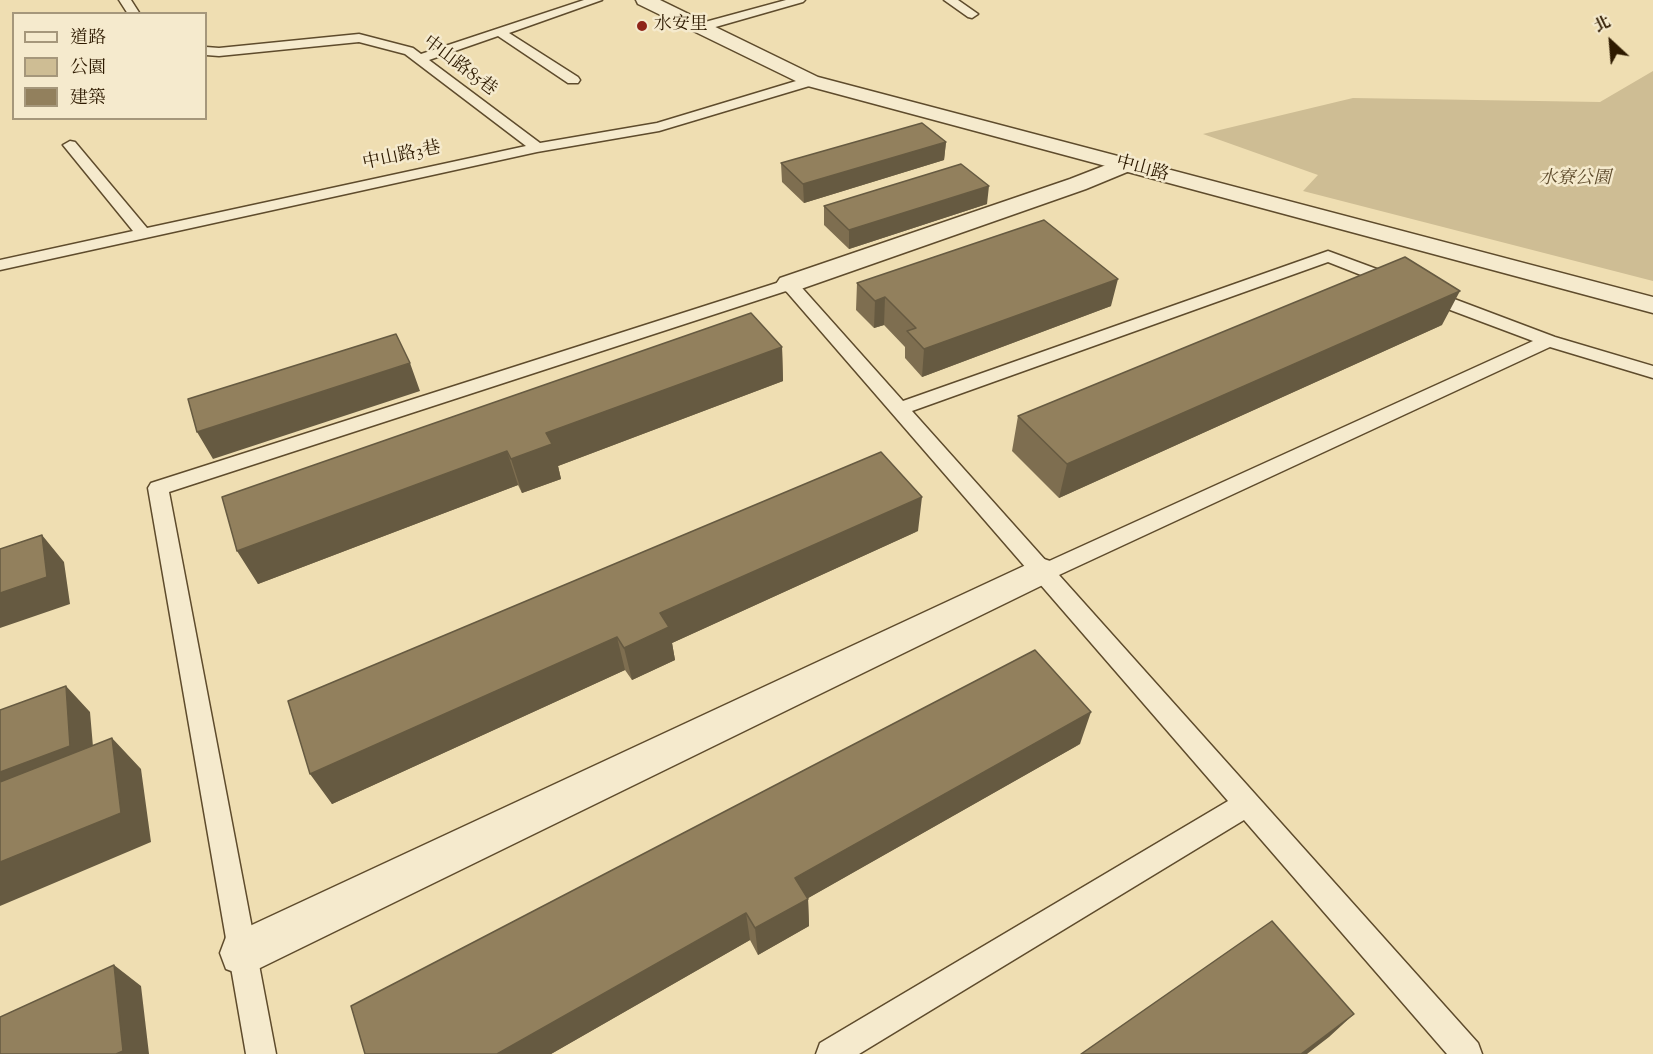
<!DOCTYPE html>
<meta charset="utf-8">
<style>
body{margin:0}
#map{position:relative;width:1653px;height:1054px;overflow:hidden;background:#efdeb2;font-family:"Sorts Mill Goudy","Noto Serif TC",serif}
canvas{display:block}
.legend{position:absolute;left:12px;top:12px;width:195px;height:108px;box-sizing:border-box;background:#f5eacd;border:2px solid #a5977b;margin:0;padding:8px 10px;list-style:none;font-size:18px;color:#2e1a00}
.legend li{display:flex;align-items:center;gap:12px;height:30px}
.legend b{width:30px;border:2px solid #a5977b}
.north{position:absolute;left:1581px;top:12px;width:60px;height:60px;-webkit-text-stroke:4px #f5eacd;paint-order:stroke;rotate:334deg;font-size:16px;font-weight:700;line-height:24px;text-align:center;color:#2e1a00}
.north::after{content:'';display:block;margin:auto;width:21px;height:27px;background:#2e1a00;clip-path:polygon(50% 0,100% 100%,50% 72%,0 100%)}
</style>
<div id="map">
<canvas width="1653" height="1054"></canvas>
<ul class="legend">
<li><b style="height:8px;background:#f5eacd"></b>道路</li>
<li><b style="height:16px;background:#cebd94"></b>公園</li>
<li><b style="height:16px;background:#92805d"></b>建築</li>
</ul>
<div class="north">北</div>
</div>
<script>
const g = document.querySelector('canvas').getContext('2d');
g.lineJoin = 'round';
function fill(path, color) { g.fillStyle = color; g.fill(path, 'evenodd'); }
const poly = rows => new Path2D(rows.map(r => 'M' + r).join(''));
function stroke(path, color, width, dash) { g.strokeStyle = color; g.lineWidth = width; g.lineCap = dash ? 'butt' : 'round'; g.setLineDash(dash || []); g.stroke(path); }
function drawText(font, color, halo, rows, align = 'center') {
  g.font = font + ' "Sorts Mill Goudy","Noto Serif TC",serif'; g.lineWidth = 5; g.setLineDash([]); g.textBaseline = 'middle'; g.strokeStyle = halo; g.fillStyle = color; for (const [text, x, y, turn = 0] of rows) {
    g.save(); g.translate(x, y); g.rotate((+turn || 0) * Math.PI / 180); g.textAlign = isNaN(turn) ? turn : align; if (halo) g.strokeText(text, 0, 0); g.fillText(text, 0, 0); g.restore();
  }
}
fill(poly([
 [1653,71,1653,281,1303,191,1318,175,1203,134,1353,98,1600,102]
]), '#cebd94');
const service = poly([
 [119,0,131,0,140,14,128,14,119,0],
 [584,0,602,0,509,33,578,77,580,80,578,83,568,83,498,36,429,60,540,143,657,123,806,78,816,78,818,81,816,84,659,131,537,152,0,270,0,260,133,231,63,145,70,141,75,142,147,228,526,146,405,54,359,42,219,56,206,55,206,47,219,48,359,34,413,48,421,54,584,0],
 [786,0,805,0,803,2,698,32,692,28,694,25,786,0],
 [944,0,958,0,978,14,972,18,968,17,944,0],
 [1328,251,1401,278,1403,282,1401,286,1389,286,1328,262,912,411,1047,562,1533,341,1421,299,1419,295,1421,291,1433,291,1555,337,1653,366,1653,378,1550,347,1059,575,1478,1043,1482,1054,1447,1054,1244,820,859,1054,816,1054,820,1043,1228,801,786,291,169,492,276,1054,246,1054,148,488,151,483,789,279,795,280,903,401,1328,251]
]);
const minor = poly([
 [1124,158,1132,160,1136,165,1132,170,1086,189,798,290,789,292,780,290,776,284,780,278,1070,179,1124,158],
 [1041,558,1053,562,1058,571,1053,580,258,969,242,975,226,969,220,953,226,937,1041,558]
]);
const tertiary = poly([
 [636,0,660,0,818,77,1653,297,1653,313,804,85,638,4,636,0]
]);
stroke(service, '#5e4b2c', 3);
stroke(minor, '#5e4b2c', 3);
stroke(tertiary, '#5e4b2c', 3);
fill(service, '#f5eacd');
fill(minor, '#f5eacd');
fill(tertiary, '#f5eacd');
fill(poly([
 [946,142,944,160,804,203,782,182,781,163],
 [987,204,849,249,824,225,824,206],
 [857,283,1111,306,922,377,905,358,905,347,884,325,874,328,856,310],
 [1442,325,1059,498,1012,451,1018,416],
 [782,347,783,381,558,466,561,479,522,493,518,485,258,584,222,497],
 [918,531,672,643,675,660,632,680,625,670,332,804,288,701],
 [1080,744,808,898,809,926,758,955,750,940,551,1054,365,1054]
]), '#7e6e50');
fill(poly([
 [946,142,944,160,804,203,803,184],
 [989,186,987,204,849,249,849,230],
 [1118,279,1111,306,922,377,924,349],
 [1460,291,1442,325,1059,498,1067,464],
 [885,297,884,325,874,328,875,301],
 [782,347,783,381,558,466,561,479,522,493,511,459,546,433],
 [410,363,420,391,213,459,197,432],
 [507,451,518,485,258,584,237,551],
 [922,497,918,531,672,643,675,660,632,680,624,648,660,613],
 [42,535,64,562,70,604,0,628,0,593],
 [617,637,625,670,332,804,310,774],
 [66,686,90,712,95,770,0,806,0,772],
 [1091,712,1080,744,796,905,795,878],
 [112,738,141,769,151,842,0,906,0,862],
 [808,899,809,926,758,955,755,928],
 [746,913,750,940,551,1054,497,1054],
 [114,965,141,986,149,1054,116,1054],
 [1354,1014,1329,1037,1307,1054,1301,1054]
]), '#665a41');
const building = poly([
 [922,123,946,142,803,184,781,163,922,123],
 [961,164,989,186,849,230,824,206,961,164],
 [1044,220,1118,279,924,349,907,331,916,328,885,297,875,301,857,283,1044,220],
 [1405,257,1460,291,1067,464,1018,416,1405,257],
 [751,313,782,347,546,433,552,444,511,459,507,451,237,551,222,497,751,313],
 [396,334,410,363,197,432,188,399,396,334],
 [881,452,922,497,660,613,669,627,624,648,617,637,310,774,288,701,881,452],
 [42,535,47,577,0,593,0,549,42,535],
 [1035,650,1091,712,795,878,808,899,755,928,746,913,497,1054,365,1054,351,1006,1035,650],
 [66,686,70,746,0,772,0,710,66,686],
 [112,738,121,813,0,862,0,782,112,738],
 [1272,921,1354,1014,1301,1054,1081,1054,1272,921],
 [114,965,123,1051,116,1054,0,1054,0,1017,114,965]
]);
fill(building, '#92805d');
stroke(building, '#665a41', 1.5);
for (const [x, y, r, color] of [
 [642,26,6,"#8f2418"]
]) { const dot = new Path2D(); dot.arc(x, y, r, 0, 2 * Math.PI); g.fillStyle = color; g.fill(dot); stroke(dot, '#f5eacd', 2); }
drawText('18px', '#2e1a00', '#f5eacd', [
 ["水安里",654,26]
], 'left');
drawText('18px', '#2e1a00', '#f5eacd', [
 ["中山路85巷",459,67,37],
 ["中山路3巷",402,157,-12],
 ["中山路",1142,170,15]
]);
drawText('italic 18px', '#5e4b2c', '#f5eacd', [
 ["水寮公園",1575,180]
]);
</script>
